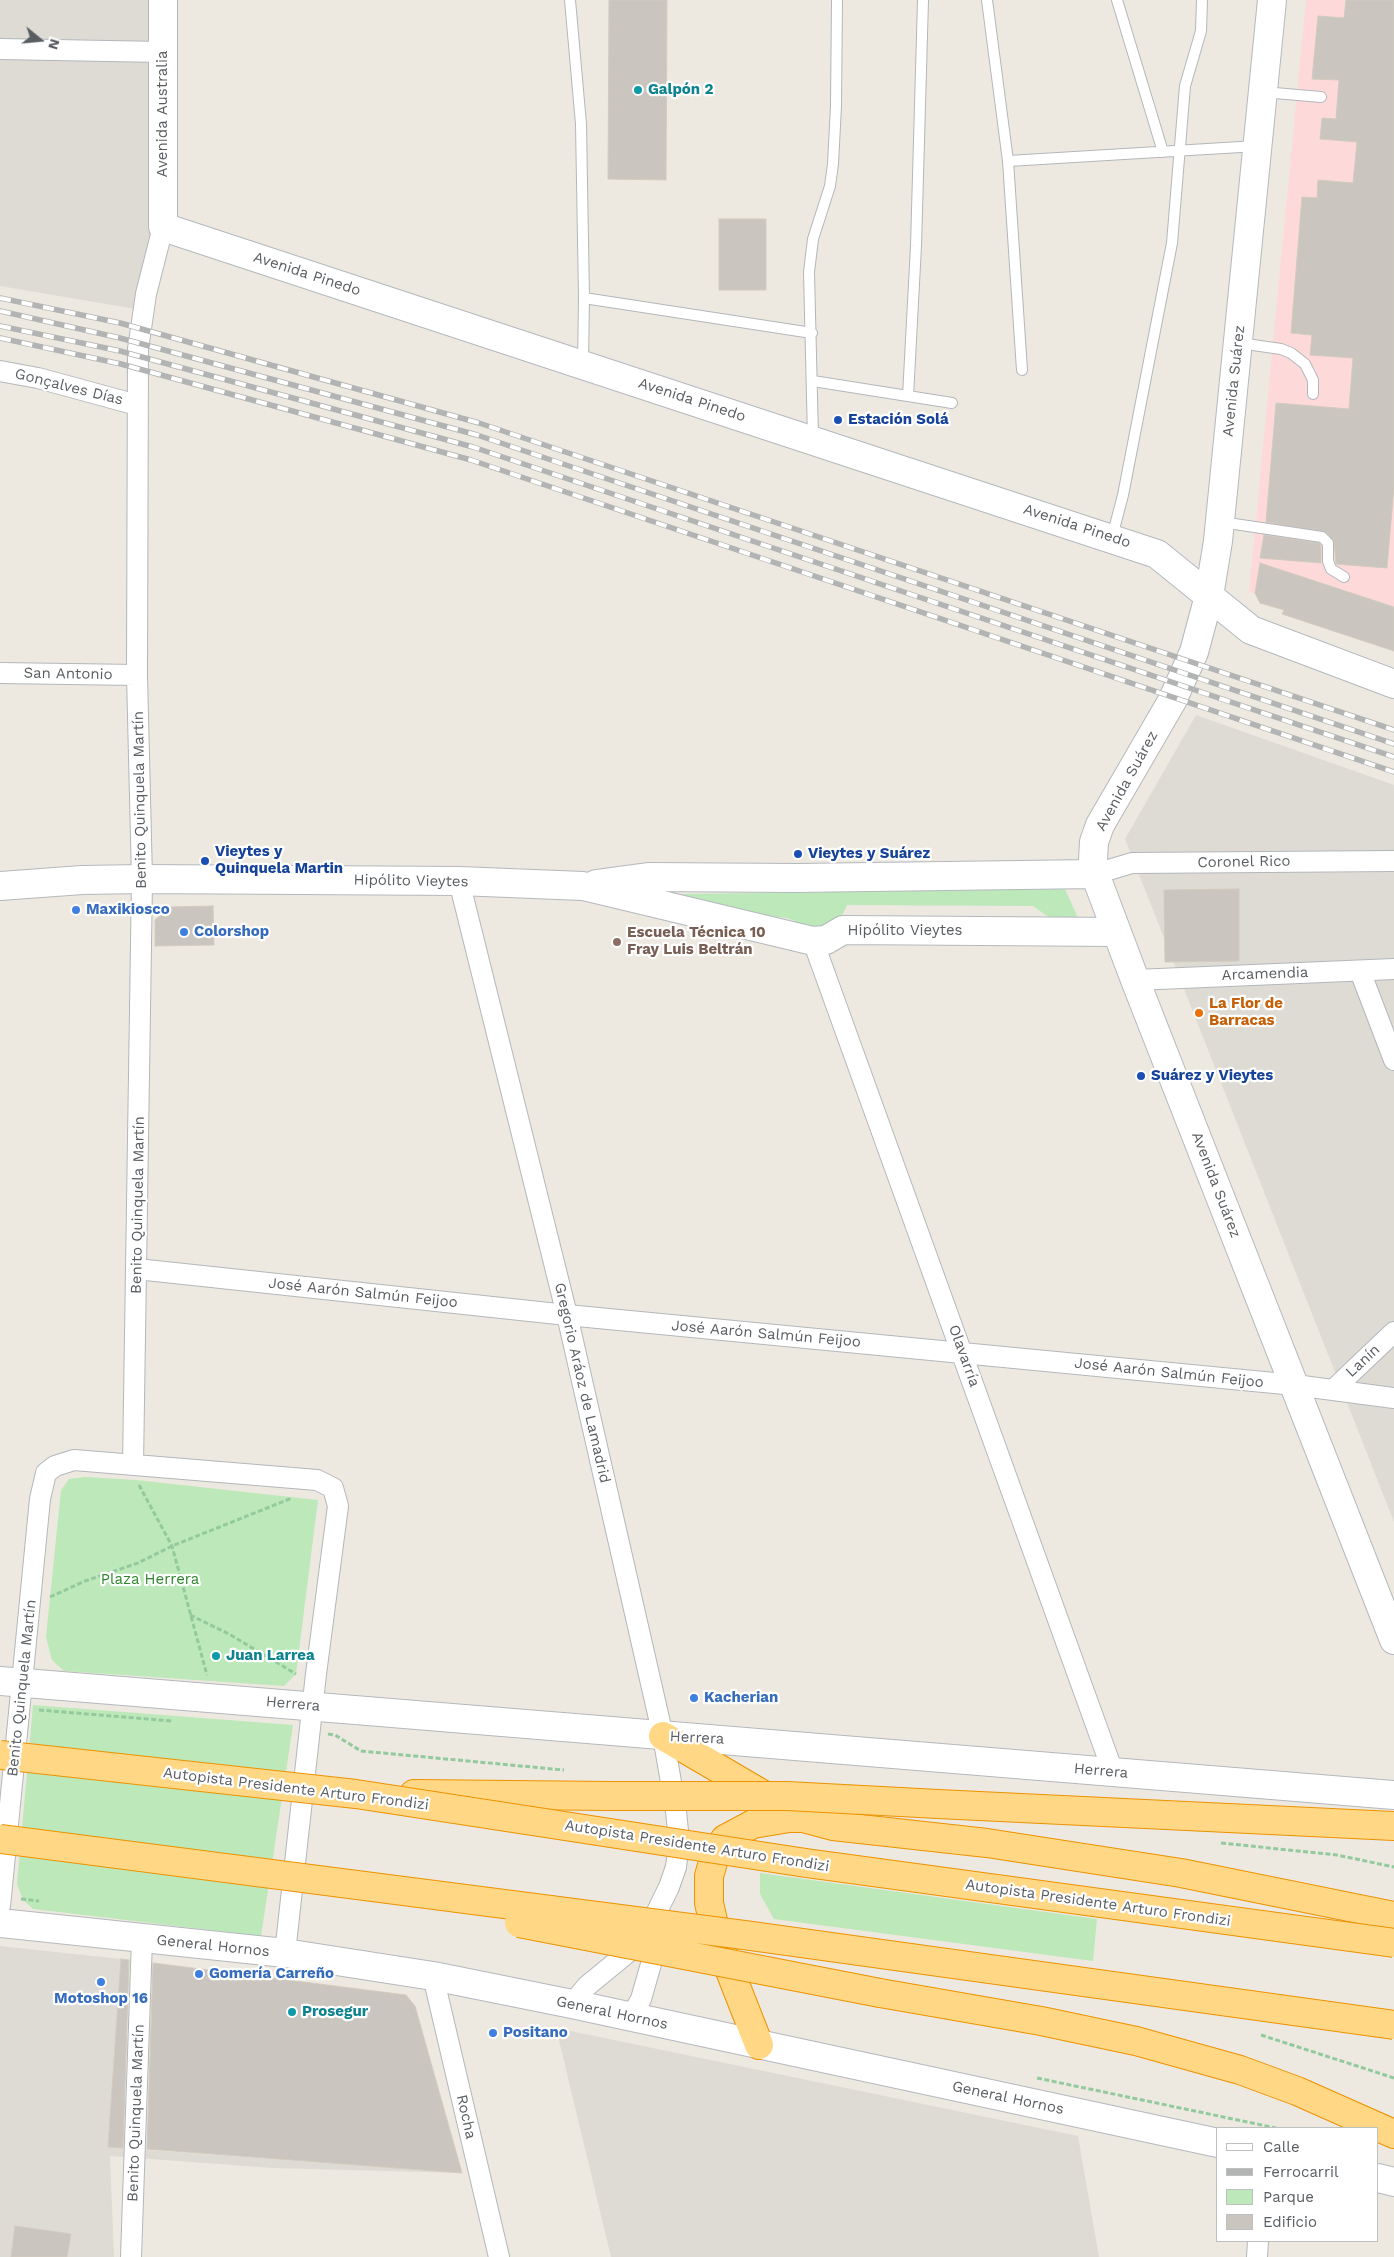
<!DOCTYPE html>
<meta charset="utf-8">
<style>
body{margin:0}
#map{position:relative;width:1394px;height:2257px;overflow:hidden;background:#ede9e0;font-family:"Work Sans",sans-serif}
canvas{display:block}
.legend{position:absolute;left:1216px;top:2127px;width:162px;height:115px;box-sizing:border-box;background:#fff;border:1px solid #bdbfc0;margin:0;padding:6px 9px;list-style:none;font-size:15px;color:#595e62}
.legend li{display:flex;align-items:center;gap:10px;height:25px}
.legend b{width:25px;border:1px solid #bdbfc0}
.north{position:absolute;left:15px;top:15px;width:50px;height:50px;-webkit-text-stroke:4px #fff;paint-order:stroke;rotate:107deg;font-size:14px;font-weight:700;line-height:20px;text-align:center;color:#595e62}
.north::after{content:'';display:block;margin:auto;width:18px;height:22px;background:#595e62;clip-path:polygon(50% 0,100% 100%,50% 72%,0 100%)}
</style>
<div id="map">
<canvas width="1394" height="2257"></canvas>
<ul class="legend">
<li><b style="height:6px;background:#fff"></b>Calle</li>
<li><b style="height:6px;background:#b2b3b3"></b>Ferrocarril</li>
<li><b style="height:14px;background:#bde8b9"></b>Parque</li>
<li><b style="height:14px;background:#cac6bf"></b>Edificio</li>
</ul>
<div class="north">N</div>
</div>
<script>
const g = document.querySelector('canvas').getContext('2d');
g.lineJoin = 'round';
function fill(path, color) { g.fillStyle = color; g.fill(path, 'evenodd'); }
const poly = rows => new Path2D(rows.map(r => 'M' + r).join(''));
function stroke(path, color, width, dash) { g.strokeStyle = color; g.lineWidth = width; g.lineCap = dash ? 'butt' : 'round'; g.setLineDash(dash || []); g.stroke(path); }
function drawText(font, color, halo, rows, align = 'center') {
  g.font = font + ' "Work Sans",sans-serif'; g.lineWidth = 4.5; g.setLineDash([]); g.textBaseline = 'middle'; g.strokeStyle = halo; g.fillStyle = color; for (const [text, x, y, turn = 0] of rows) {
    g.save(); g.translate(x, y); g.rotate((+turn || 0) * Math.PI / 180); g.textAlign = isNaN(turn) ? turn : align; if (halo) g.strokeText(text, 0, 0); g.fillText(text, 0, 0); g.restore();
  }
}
fill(poly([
 [0,0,159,0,153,312,0,286],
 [1196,715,1394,785,1394,1522,1125,839],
 [0,1946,121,1959,108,2147,462,2173,272,2168,110,2156,114,2257,0,2257],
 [556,2028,1078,2136,1099,2257,611,2257]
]), '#dedbd5');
fill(poly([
 [1306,0,1394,0,1394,644,1249,592]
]), '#fddad9');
fill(poly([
 [1065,889,1078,918,1054,921,1033,906,847,905,841,918,814,929,787,918,734,913,682,903,681,894],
 [84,1477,136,1480,318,1500,296,1674,284,1686,64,1671,52,1660,46,1637,61,1490,69,1479],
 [33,1705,293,1725,261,1936,33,1909,23,1900,17,1884],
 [760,1873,1097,1919,1093,1961,774,1919,760,1894]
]), '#bde8b9');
const building = poly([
 [609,0,667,0,666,180,608,179,609,0],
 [1346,0,1394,0,1394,487,1387,568,1336,564,1334,541,1326,532,1266,522,1276,403,1349,409,1353,358,1310,355,1312,335,1291,333,1302,197,1317,198,1318,180,1353,183,1357,142,1320,139,1322,118,1336,119,1339,80,1312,79,1318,16,1344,18,1346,0],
 [719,219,766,219,766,290,719,290,719,219],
 [1264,535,1319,543,1321,546,1321,563,1260,558,1264,535],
 [1260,563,1394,607,1394,651,1282,614,1284,610,1260,603,1255,593,1260,563],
 [1239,889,1239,961,1165,962,1164,890,1239,889],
 [213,906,214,945,155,946,155,920,170,907,213,906],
 [121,1959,129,1960,123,2148,108,2147,121,1959],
 [153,1963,406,1995,415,2006,462,2173,147,2149,153,1963],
 [15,2226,71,2234,67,2257,11,2257,15,2226]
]);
fill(building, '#cac6bf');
stroke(building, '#d2cbbe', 1);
const lane = poly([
 [570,0,581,124,584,298,583,363],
 [987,0,1008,161,1022,370],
 [1117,0,1163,152],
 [1263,92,1321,97],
 [1008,161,1257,146],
 [584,298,812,333],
 [1239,343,1281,349,1291,353,1305,364,1313,380,1313,394],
 [813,381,952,403],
 [908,396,916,246,923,0],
 [813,438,809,272,813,239,830,186,833,164,836,106,837,0],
 [1221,522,1322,537,1328,543,1328,561,1331,569,1344,577],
 [1112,537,1123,495,1172,243,1185,86,1201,31,1202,0]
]);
const street = poly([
 [0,49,163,52],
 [0,371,38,378,137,405],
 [0,673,137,675],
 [1095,874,1132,863,1394,861],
 [459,881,567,1315,663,1736,676,1811,679,1841,676,1867,669,1887,643,1940,587,1986,572,2004],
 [813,941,1113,1772],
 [1360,971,1394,1060],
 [1135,980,1394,969],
 [137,1269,567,1315,1295,1385,1394,1398],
 [1333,1390,1394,1332],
 [133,1465,142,879,137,675,138,349,146,294,163,227],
 [0,1906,40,1499,46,1473,55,1466,74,1460,317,1480,333,1488,338,1506,316,1674,285,1953],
 [433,1976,499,2257],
 [631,2017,641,1999,659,1936],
 [131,2257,142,1939],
 [1257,2257,1258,2241]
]);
const secondary = poly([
 [163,0,163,227,1157,554,1251,630,1394,684],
 [1272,0,1218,541,1209,596,1194,652,1172,701,1100,825,1094,842,1093,860,1095,874,1135,980,1394,1640],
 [596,884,648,877,796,878,1095,874],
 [0,886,82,880,142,879,459,881,583,886,813,941,826,940,843,930,1117,932],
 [0,1681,1394,1795],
 [0,1923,285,1953,433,1976,572,2004,1218,2143],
 [1378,2178,1394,2182]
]);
const highway = poly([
 [663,1736,803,1818,833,1826,987,1843,1181,1873,1394,1916],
 [414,1794,610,1796],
 [938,1804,1394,1826],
 [880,1993,1041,2021,1136,2041,1240,2070,1297,2091,1394,2134],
 [759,2045,717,1938,709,1903,709,1876,716,1852,725,1839,753,1824,789,1818,803,1818]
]);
stroke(lane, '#b3b7bc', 12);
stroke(street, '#b3b7bc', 22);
stroke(secondary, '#b4b8be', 30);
stroke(highway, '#ed9200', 30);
stroke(poly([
 [139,1485,172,1546,207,1675],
 [50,1597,85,1581,138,1563,172,1546,292,1498],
 [190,1615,229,1634,296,1674],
 [39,1710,172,1721],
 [328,1734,335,1735,361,1751,564,1770],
 [1221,1843,1337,1855,1394,1867],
 [21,1899,39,1901],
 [1261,2035,1394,2078],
 [1037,2078,1276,2128]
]), '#92ca9d', 3, [5, 2.5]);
stroke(lane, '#fff', 10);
stroke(street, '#fff', 20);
stroke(secondary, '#fff', 28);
stroke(highway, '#ffd785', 28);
const rail = poly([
 [0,298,120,323,479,423,1394,730],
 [0,311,120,338,477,435,1394,744],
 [0,326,120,351,473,447,1394,757],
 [0,338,121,364,471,460,1394,772]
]);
stroke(rail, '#b2b3b3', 5.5);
stroke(rail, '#fff', 4, [11]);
const highwayBridge = poly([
 [0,1755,356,1794,806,1863,1394,1943],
 [610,1796,787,1796,938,1804],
 [0,1839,744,1935,1394,2025],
 [519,1923,880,1993]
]);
stroke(highwayBridge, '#ed9200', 30, []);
stroke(highwayBridge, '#ffd785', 28);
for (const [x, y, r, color] of [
 [638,90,5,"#0f9aa8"],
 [838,420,5,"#1a4fb4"],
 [798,854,5,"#1a4fb4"],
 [205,861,5,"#1a4fb4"],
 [76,910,5,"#3f7fe0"],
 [184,932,5,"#3f7fe0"],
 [617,942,5,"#8d6e63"],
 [1199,1013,5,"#e8710a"],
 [1141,1076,5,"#1a4fb4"],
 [216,1656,5,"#0f9aa8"],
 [694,1698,5,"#3f7fe0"],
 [199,1974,5,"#3f7fe0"],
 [101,1982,5,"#3f7fe0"],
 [292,2012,5,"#0f9aa8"],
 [493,2033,5,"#3f7fe0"]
]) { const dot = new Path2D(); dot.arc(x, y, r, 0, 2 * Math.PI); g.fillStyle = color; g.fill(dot); stroke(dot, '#fff', 2); }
drawText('bold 15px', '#0d838f', '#fff', [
 ["Galpón 2",648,90],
 ["Juan Larrea",226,1656],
 ["Prosegur",302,2012]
], 'left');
drawText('15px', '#595e62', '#fff', [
 ["Avenida Australia",163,114,-90],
 ["Avenida Pinedo",307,274,18],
 ["Avenida Suárez",1234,381,-84],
 ["Gonçalves Días",69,387,14],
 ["Avenida Pinedo",692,400,18],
 ["Avenida Pinedo",1077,526,18],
 ["San Antonio",68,674,1],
 ["Avenida Suárez",1127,781,-61],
 ["Benito Quinquela Martín",140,800,-91],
 ["Coronel Rico",1244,862,-1],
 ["Hipólito Vieytes",411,881,1],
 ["Hipólito Vieytes",905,931],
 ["Arcamendia",1265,974,-2],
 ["Avenida Suárez",1216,1185,69],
 ["Benito Quinquela Martín",138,1205,-89],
 ["José Aarón Salmún Feijoo",363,1293,6],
 ["José Aarón Salmún Feijoo",766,1334,5],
 ["Olavarría",964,1356,70],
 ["Lanín",1363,1361,-43],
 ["José Aarón Salmún Feijoo",1169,1373,6],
 ["Gregorio Aráoz de Lamadrid",582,1383,77],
 ["Benito Quinquela Martín",22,1688,-84],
 ["Herrera",293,1704,5],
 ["Herrera",697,1738,3],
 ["Herrera",1101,1771,5],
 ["Autopista Presidente Arturo Frondizi",296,1789,7],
 ["Autopista Presidente Arturo Frondizi",697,1846,9],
 ["Autopista Presidente Arturo Frondizi",1098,1903,8],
 ["General Hornos",213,1946,6],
 ["General Hornos",612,2013,12],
 ["General Hornos",1008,2098,12],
 ["Benito Quinquela Martín",136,2113,-88],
 ["Rocha",466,2117,77]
]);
drawText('bold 15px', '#164399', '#fff', [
 ["Estación Solá",848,420],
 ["Vieytes y",215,852],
 ["Quinquela Martin",215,869],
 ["Vieytes y Suárez",808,854],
 ["Suárez y Vieytes",1151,1076]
], 'left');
drawText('bold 15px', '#366cbe', '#fff', [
 ["Maxikiosco",86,910],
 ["Colorshop",194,932],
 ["Kacherian",704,1698],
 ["Gomería Carreño",209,1974],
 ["Motoshop 16",101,1999,"center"],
 ["Positano",503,2033]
], 'left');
drawText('bold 15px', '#785e54', '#fff', [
 ["Escuela Técnica 10",627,933],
 ["Fray Luis Beltrán",627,950]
], 'left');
drawText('bold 15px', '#c56008', '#fff', [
 ["La Flor de",1209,1004],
 ["Barracas",1209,1021]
], 'left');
drawText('15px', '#2e862d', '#fff', [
 ["Plaza Herrera",150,1580]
]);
</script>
